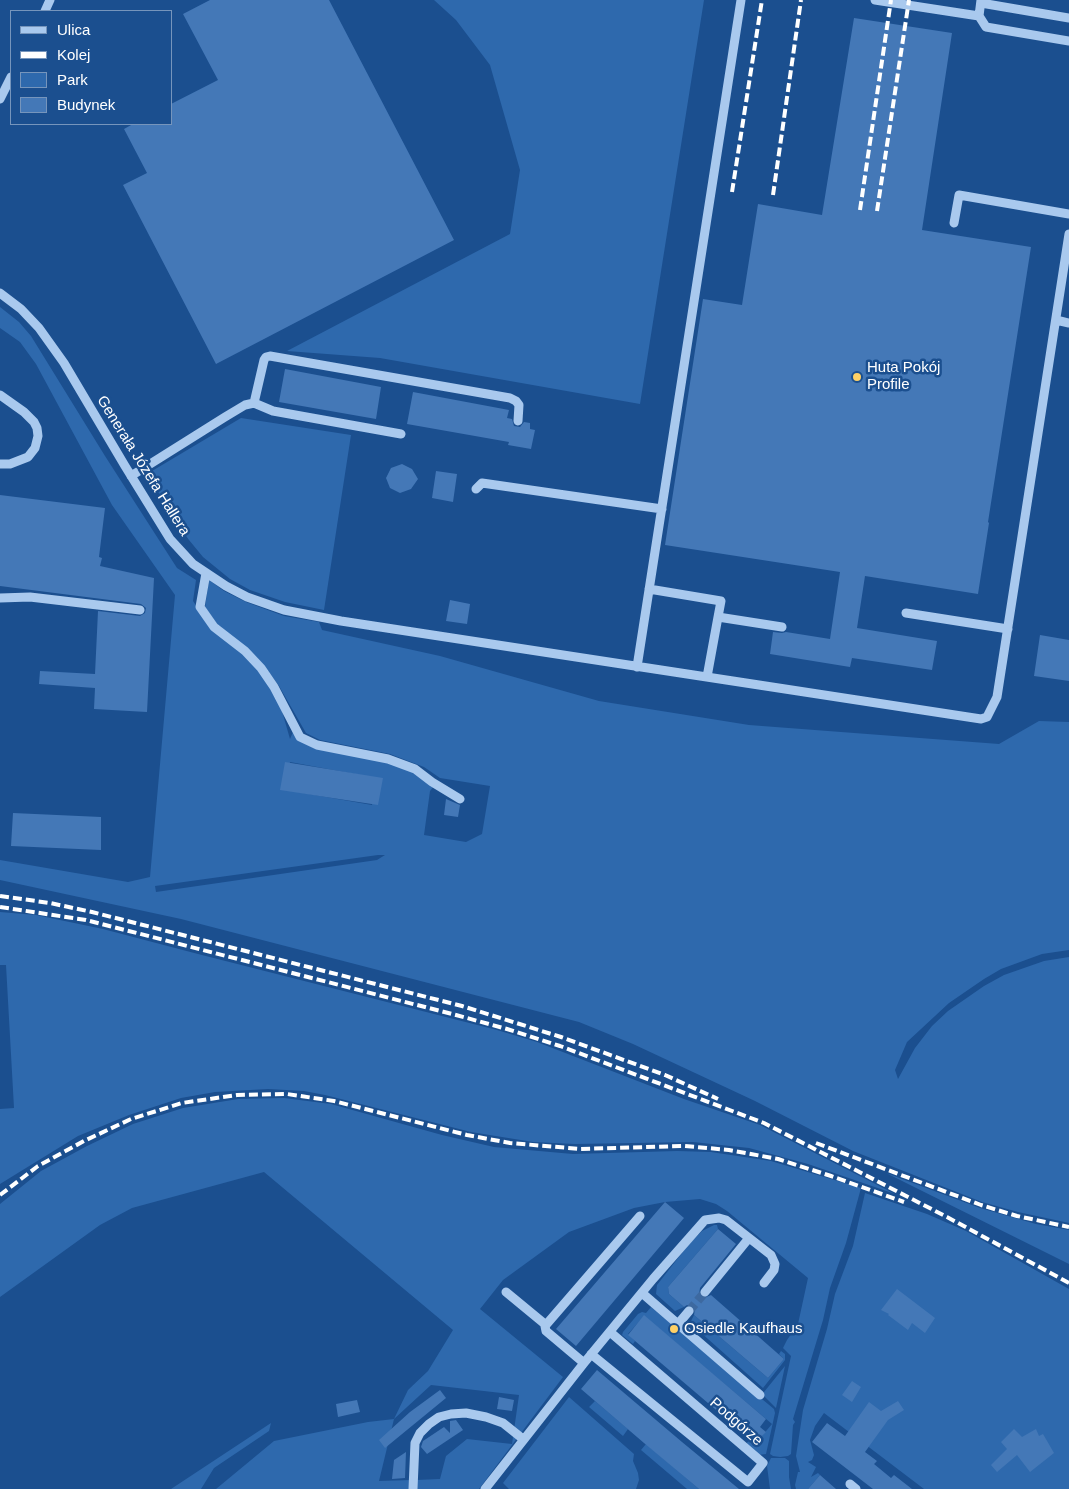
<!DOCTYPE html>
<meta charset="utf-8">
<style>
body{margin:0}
#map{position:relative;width:1069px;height:1489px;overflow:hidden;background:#1b4f8f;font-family:Helvetica,sans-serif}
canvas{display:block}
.legend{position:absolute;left:10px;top:10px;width:162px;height:115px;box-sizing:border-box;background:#1b4f8f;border:1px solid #7695bc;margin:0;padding:6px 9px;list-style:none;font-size:15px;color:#fff}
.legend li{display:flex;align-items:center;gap:10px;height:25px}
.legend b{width:25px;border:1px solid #7695bc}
</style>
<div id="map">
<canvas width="1069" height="1489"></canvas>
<ul class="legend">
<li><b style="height:6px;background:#a9c9ee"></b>Ulica</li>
<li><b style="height:6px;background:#fff"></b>Kolej</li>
<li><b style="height:14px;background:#2e69ad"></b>Park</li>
<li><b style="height:14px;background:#4478b7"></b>Budynek</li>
</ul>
</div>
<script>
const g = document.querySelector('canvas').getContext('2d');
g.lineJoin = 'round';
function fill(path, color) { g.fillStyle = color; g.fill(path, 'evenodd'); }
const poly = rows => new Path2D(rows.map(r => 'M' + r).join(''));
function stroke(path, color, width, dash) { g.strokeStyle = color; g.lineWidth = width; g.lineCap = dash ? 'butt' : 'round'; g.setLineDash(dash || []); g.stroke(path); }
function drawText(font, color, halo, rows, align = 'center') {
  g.font = font + ' Helvetica,sans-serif'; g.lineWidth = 5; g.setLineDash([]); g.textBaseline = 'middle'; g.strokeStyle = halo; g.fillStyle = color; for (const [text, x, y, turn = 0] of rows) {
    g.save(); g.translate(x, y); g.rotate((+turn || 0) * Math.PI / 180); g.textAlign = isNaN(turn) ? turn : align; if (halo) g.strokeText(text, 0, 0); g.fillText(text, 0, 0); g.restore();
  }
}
fill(poly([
 [434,0,704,0,640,404,380,358,287,351,510,234,520,170,490,65,456,20],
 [0,307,19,322,31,336,105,456,177,568,196,580,193,601,197,607,259,670,272,689,282,711,290,739,293,732,299,739,387,762,407,769,434,786,430,791,424,835,466,842,482,834,490,786,440,778,424,767,390,754,320,740,306,733,279,686,265,667,217,624,205,607,209,580,224,591,246,602,284,616,319,622,322,630,440,656,599,701,749,725,999,744,1039,721,1069,722,1069,950,1042,954,1001,969,984,979,949,1003,907,1042,895,1070,898,1079,915,1048,932,1026,948,1011,984,986,1004,975,1044,961,1069,957,1069,1223,1018,1212,982,1202,853,1151,755,1101,633,1044,579,1022,181,919,0,880,0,860,128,882,150,877,175,595,112,505,36,364,20,342,0,328],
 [290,762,377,778,372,805,286,790],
 [378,855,385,855,377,860,156,892,155,886],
 [241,418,351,435,324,610,285,602,250,590,230,579,203,557,189,540,171,515,151,479,152,471],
 [0,912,36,915,103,929,198,954,497,1030,537,1042,684,1099,760,1125,895,1194,808,1164,749,1148,693,1142,575,1144,533,1142,471,1132,325,1095,304,1091,268,1089,215,1092,181,1098,129,1115,78,1136,0,1184,0,1109,14,1108,6,965,0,965],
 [284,1098,331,1104,442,1135,494,1147,573,1154,677,1151,711,1152,771,1161,861,1188,846,1243,830,1288,823,1320,793,1419,795,1422,793,1425,791,1454,788,1456,780,1457,773,1456,770,1454,791,1356,783,1348,787,1340,798,1324,808,1278,727,1211,716,1204,700,1199,665,1202,634,1208,569,1232,503,1280,480,1309,563,1377,479,1489,415,1489,416,1480,440,1479,446,1456,467,1439,512,1444,519,1395,431,1385,394,1419,379,1481,411,1480,410,1489,216,1489,274,1441,368,1422,394,1419,408,1390,428,1371,453,1330,264,1172,132,1208,100,1225,0,1297,0,1204,41,1171,87,1146,133,1124,183,1108,238,1099],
 [886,1173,980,1208,1036,1224,1069,1230,1069,1264],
 [865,1193,927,1214,966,1231,1069,1289,1069,1489,924,1489,824,1413,815,1426,810,1440,814,1455,812,1460,808,1462,816,1467,811,1477,818,1473,820,1475,808,1489,796,1489,795,1485,798,1472,800,1472,796,1456,803,1410,827,1329,835,1294,853,1246],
 [714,1225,717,1225,718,1229,668,1287,669,1294,684,1307,675,1311,656,1294,657,1285,689,1244,702,1231],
 [651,1307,774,1409,775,1413,766,1454,758,1455,746,1444,750,1439,756,1443,772,1424,644,1316,628,1334,635,1341,633,1344,622,1335,623,1332,638,1314,642,1312,646,1313],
 [694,1315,768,1378,784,1359,779,1354,781,1351,785,1354,785,1360,763,1388,690,1323],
 [785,1366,776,1408,763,1395,764,1392],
 [569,1397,634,1454,633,1461,638,1473,639,1480,636,1489,509,1489,503,1483],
 [595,1401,628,1429,623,1436,589,1407],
 [271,1423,269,1431,214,1468,201,1489,171,1489],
 [646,1444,665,1460,699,1489,687,1489,641,1450],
 [771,1458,785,1458,789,1461,789,1477,791,1489,770,1489,767,1466]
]), '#2e69ad');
fill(poly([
 [210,0,329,0,454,240,216,364,123,185,147,173,124,129,133,124,171,124,171,104,218,80,183,14],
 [854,18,952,33,922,230,1031,247,988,522,989,523,978,594,865,576,857,628,937,641,932,670,852,658,850,667,770,654,773,632,782,633,786,632,830,639,840,572,665,545,703,299,742,305,758,204,822,215],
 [285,369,381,387,376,419,279,402],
 [413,392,509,410,507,418,512,419,514,426,520,427,524,422,530,423,530,429,535,430,531,449,508,445,509,442,407,424],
 [402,464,412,469,418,479,411,489,400,493,390,488,386,478,391,468],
 [436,471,457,474,453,502,432,498],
 [0,495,105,508,99,557,102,558,100,566,154,578,147,712,94,709,95,688,39,684,40,671,95,674,98,611,140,616,145,613,146,608,141,604,0,586],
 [450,600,470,604,467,624,446,621],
 [1040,635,1069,640,1069,681,1034,676],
 [285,762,383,778,378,805,280,790],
 [446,799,460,805,458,817,444,815],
 [13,813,101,817,101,850,11,846],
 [665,1202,684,1218,576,1346,556,1329],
 [718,1229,736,1244,700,1288,699,1294,704,1298,711,1295,784,1359,768,1378,694,1315,695,1309,693,1306,687,1305,684,1307,669,1294,668,1287],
 [897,1289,935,1318,925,1333,912,1323,908,1330,888,1315,889,1314,881,1310],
 [644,1315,766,1419,760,1427,766,1432,755,1443,628,1335],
 [597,1370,682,1442,739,1489,699,1489,644,1443,581,1389],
 [852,1381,861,1387,852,1402,842,1395],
 [440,1390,446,1398,385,1448,379,1440,410,1412],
 [499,1397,514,1400,512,1411,497,1409],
 [357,1400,360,1412,338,1417,336,1404],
 [898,1401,904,1410,888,1420,865,1452,877,1461,874,1464,891,1478,894,1475,912,1489,873,1489,812,1442,827,1423,845,1436,869,1402,881,1411],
 [456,1420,463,1430,427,1454,421,1447,423,1441,444,1427,450,1433,450,1421],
 [1014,1429,1022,1437,1036,1429,1039,1436,1043,1434,1054,1453,1030,1472,1017,1455,997,1472,991,1465,1007,1449,1001,1442],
 [406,1452,405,1478,392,1479,394,1460],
 [820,1475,836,1489,808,1489]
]), '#4478b7');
stroke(poly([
 [689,1311,705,1292]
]), '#3d69a0', 9, [9, 4.5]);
stroke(poly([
 [875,0,979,16],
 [981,0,979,16,986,27,1069,41],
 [981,3,1069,18],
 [45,11,50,0],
 [0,99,11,77],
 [954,223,959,195,1069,214],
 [0,293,21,309,39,328,64,363,125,466,170,539,193,564,226,586,247,597,284,610,341,621,981,719,987,717,997,697,1069,234],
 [1056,320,1069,323],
 [0,395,24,412,34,422,37,428,38,436,35,448,28,457,10,464,0,464],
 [254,403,273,411,401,434],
 [131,476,225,417,245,405,254,403,264,360,266,357,270,356,510,398,516,401,519,405,518,421],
 [476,489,482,483,662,509],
 [206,573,200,607,214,627,245,651,261,668,274,687,300,737,317,745,388,759,415,769,432,782,460,799],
 [649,589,721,601,718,617],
 [0,598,30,597,140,610],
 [906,613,1008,629],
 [637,667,741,0],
 [707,677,718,617,782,627],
 [506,1292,546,1325],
 [705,1292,749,1238],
 [642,1293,760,1395],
 [678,1324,689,1311],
 [591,1354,748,1482,763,1463,610,1332],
 [584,1363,546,1331,545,1326,640,1216],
 [850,1484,856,1489],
 [413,1489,415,1443,420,1433,429,1424,439,1417,451,1414,466,1413,486,1417,503,1423,523,1439],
 [485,1489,584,1363,653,1279,705,1220,719,1218,726,1220,771,1255,775,1264,774,1270,764,1283]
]), '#a9c9ee', 9);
stroke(poly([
 [732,192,762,0],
 [773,195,801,0],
 [860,210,891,0],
 [877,211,909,0],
 [0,896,50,903,92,912,462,1006,561,1037,665,1075,718,1099],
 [0,907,86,920,456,1015,507,1029,560,1046,764,1123,947,1217,1069,1283],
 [816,1143,981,1205,1017,1216,1069,1227],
 [0,1195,38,1166,84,1141,131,1119,182,1103,237,1095,287,1094,334,1101,467,1135,510,1143,581,1149,685,1146,729,1150,778,1159,831,1176,904,1202]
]), '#fff', 4, [9, 4]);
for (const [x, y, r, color] of [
 [857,377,5,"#ffd166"],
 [674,1329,5,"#ffd166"]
]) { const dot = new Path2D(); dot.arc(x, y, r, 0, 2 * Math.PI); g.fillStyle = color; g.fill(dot); stroke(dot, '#1b4f8f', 2); }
drawText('15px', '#fff', '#1b4f8f', [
 ["Huta Pokój",867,368],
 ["Profile",867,385],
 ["Osiedle Kaufhaus",684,1329]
], 'left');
drawText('15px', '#fff', '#1b4f8f', [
 ["Generała Józefa Hallera",143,466,58],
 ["Podgórze",736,1422,41]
]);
</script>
